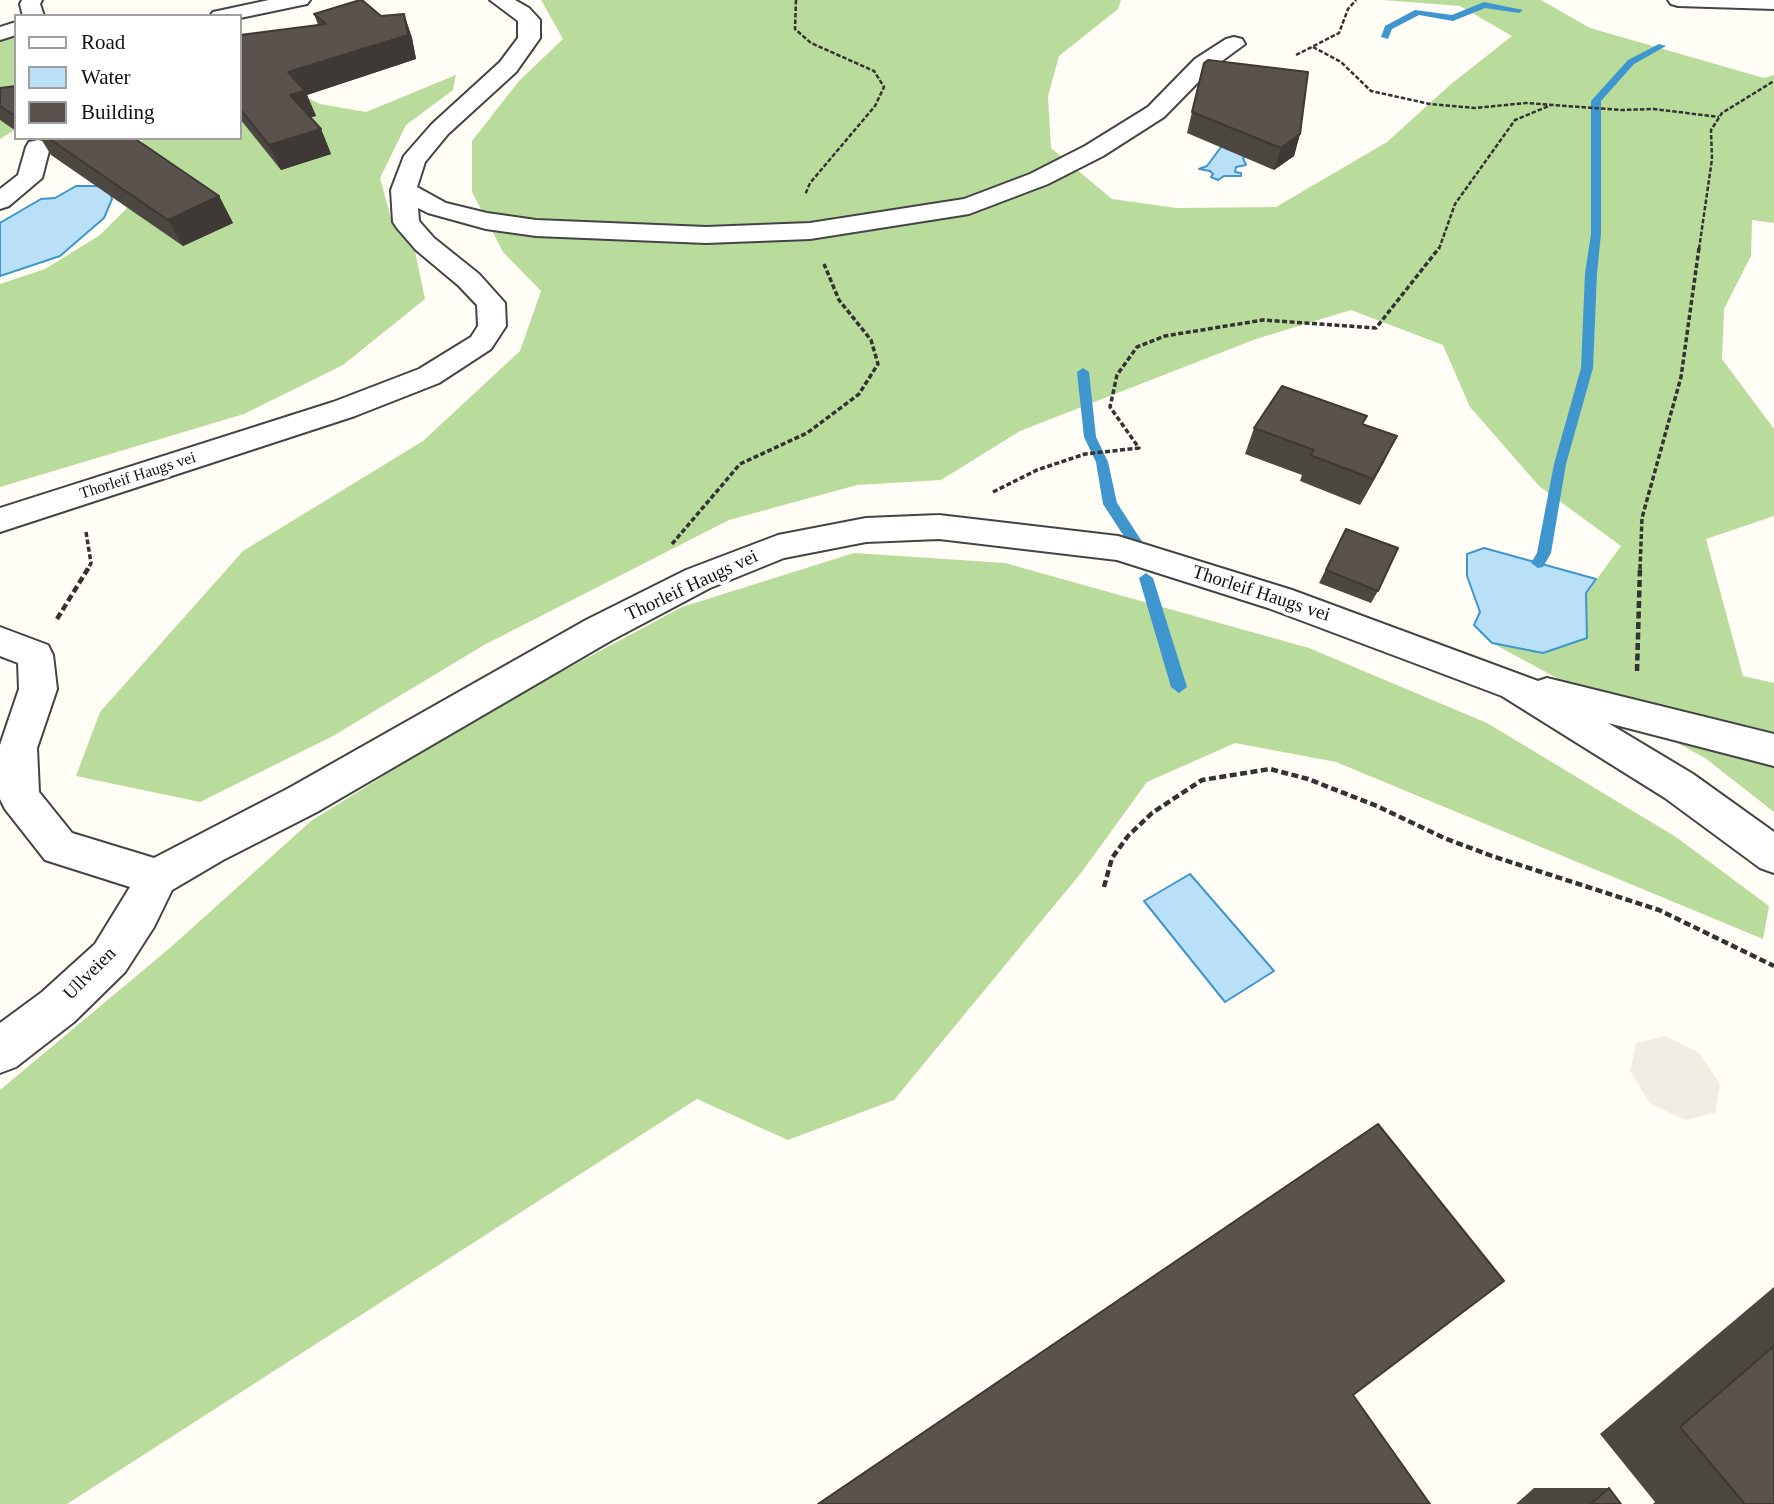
<!DOCTYPE html>
<style>
body{margin:0}
#map{position:relative;width:1774px;height:1504px;overflow:hidden;background:#fffdf5;font-family:"Times New Roman",serif}
canvas{display:block}
.legend{position:absolute;left:14px;top:14px;width:228px;height:126px;box-sizing:border-box;background:#fff;border:2px solid #a0a0a0;margin:0;padding:9px 12px;list-style:none;font-size:21px;color:#111}
.legend li{display:flex;align-items:center;gap:14px;height:35px}
.legend b{width:35px;border:2px solid #a0a0a0}
</style>
<div id="map">
<canvas width="1774" height="1504"></canvas>
<ul class="legend">
<li><b style="height:9px;background:#fff"></b>Road</li>
<li><b style="height:19px;background:#b9e0f7"></b>Water</li>
<li><b style="height:19px;background:#5a524d"></b>Building</li>
</ul>
</div>
<script>
const g = document.querySelector('canvas').getContext('2d');
g.lineJoin = 'round';
function fill(path, color) { g.fillStyle = color; g.fill(path, 'evenodd'); }
const poly = rows => new Path2D(rows.map(r => 'M' + r).join(''));
function stroke(path, color, width, dash) { g.strokeStyle = color; g.lineWidth = width; g.lineCap = dash ? 'butt' : 'round'; g.setLineDash(dash || []); g.stroke(path); }
function drawText(font, color, halo, rows, align = 'center') {
  g.font = font + ' "Times New Roman",serif'; g.lineWidth = 7; g.setLineDash([]); g.textBaseline = 'middle'; g.strokeStyle = halo; g.fillStyle = color; for (const [text, x, y, turn = 0] of rows) {
    g.save(); g.translate(x, y); g.rotate((+turn || 0) * Math.PI / 180); g.textAlign = isNaN(turn) ? turn : align; if (halo) g.strokeText(text, 0, 0); g.fillText(text, 0, 0); g.restore();
  }
}
fill(poly([
 [541,0,1121,0,1118,9,1059,56,1048,96,1051,148,1112,199,1177,208,1276,207,1387,142,1451,84,1512,36,1460,6,1383,0,1541,0,1590,28,1764,78,1774,75,1774,223,1752,220,1751,256,1724,309,1722,359,1774,429,1774,516,1706,539,1743,676,1774,683,1774,812,1705,758,1492,643,1543,653,1621,546,1539,486,1470,407,1443,345,1351,310,1256,339,1020,431,941,480,857,485,729,520,484,645,333,736,200,802,76,776,100,712,243,551,423,441,520,351,541,291,503,252,472,192,472,141,519,81,563,39],
 [0,26,5,33,16,36,16,129,0,139],
 [240,65,320,104,366,112,456,75,453,90,406,125,380,178,392,222,415,251,425,299,343,365,244,414,0,487,0,284,45,269,100,235,136,199,137,161,143,138,240,138],
 [854,553,1005,563,1309,648,1487,723,1676,837,1769,906,1763,939,1336,762,1235,743,1147,782,1081,873,894,1100,788,1140,697,1099,67,1504,0,1504,0,1090,171,947,311,821,486,712,682,607]
]), '#b9dc9c');
fill(poly([
 [1665,1036,1699,1053,1720,1084,1715,1113,1685,1120,1650,1103,1630,1071,1636,1043]
]), '#f1ede2');
const water = poly([
 [1224,143,1252,152,1243,158,1246,165,1236,167,1235,172,1241,173,1241,176,1224,176,1218,180,1211,177,1213,174,1210,171,1199,169,1207,166,1224,143],
 [76,186,97,186,110,191,112,199,104,218,60,256,0,276,0,223,41,199,55,198,76,186],
 [1484,548,1596,579,1586,593,1587,638,1543,653,1492,643,1474,625,1480,612,1467,576,1467,554,1484,548],
 [1190,874,1274,971,1225,1002,1144,901,1190,874]
]);
fill(water, '#b9e0f7');
stroke(water, '#3f96cf', 2);
fill(poly([
 [1484,2,1523,10,1519,13,1485,8,1453,21,1419,15,1392,29,1388,39,1381,37,1385,26,1415,10,1452,15,1484,2],
 [1659,44,1666,46,1634,64,1601,101,1601,234,1597,273,1593,368,1566,464,1551,553,1543,567,1538,568,1531,563,1537,553,1554,464,1581,368,1585,273,1591,234,1591,101,1628,60,1659,44],
 [1083,368,1089,372,1096,437,1108,462,1117,503,1143,543,1141,547,1131,547,1103,504,1096,462,1084,437,1077,372,1083,368],
 [1146,573,1153,578,1187,687,1179,693,1171,687,1139,578,1146,573]
]), '#3f96cf');
const minor = poly([
 [22,0,42,0,40,4,44,16,23,16,20,4,22,0],
 [269,0,310,0,307,4,240,18,240,16,210,16,213,12,269,0],
 [490,0,515,0,529,8,540,20,540,38,516,72,448,134,425,162,417,187,446,203,487,213,536,220,706,227,810,223,964,199,1030,174,1085,146,1148,107,1195,59,1226,39,1234,37,1242,39,1245,44,1211,69,1164,117,1103,156,1048,184,969,214,810,239,706,243,536,236,486,229,428,213,418,208,419,221,434,238,479,274,505,303,506,326,491,349,439,383,355,416,0,532,0,508,333,402,419,369,471,337,478,326,477,305,459,286,416,250,397,228,393,222,391,190,404,156,432,124,500,62,518,38,518,21,490,0],
 [1668,0,1774,0,1774,9,1678,6,1671,4,1668,0],
 [16,22,16,35,0,40,0,27,16,22],
 [38,140,47,142,50,147,42,178,9,206,0,209,0,189,18,175,26,147,29,142,38,140],
 [939,515,1118,536,1292,590,1538,681,1547,678,1774,734,1774,766,1608,723,1693,774,1774,832,1774,873,1760,868,1665,798,1502,696,1268,608,1117,560,939,539,866,542,784,558,710,588,612,640,317,812,223,860,172,890,154,927,125,972,74,1022,16,1067,0,1073,0,1023,42,992,95,944,130,887,45,860,5,809,0,799,0,745,19,689,18,663,0,656,0,627,48,645,53,655,57,689,37,748,39,792,72,833,154,858,289,788,586,620,686,570,778,535,866,518,939,515]
]);
stroke(minor, '#444', 4);
stroke(poly([
 [796,0,795,29,811,43,874,71,884,87,875,106,810,183,805,195],
 [1313,47,1341,62,1371,91,1430,104,1475,108,1526,103,1621,110,1654,109,1719,117],
 [1296,55,1339,33,1348,9,1356,0],
 [1439,249,1455,204,1515,120,1551,105],
 [1699,249,1712,159,1711,130,1722,113,1774,81]
]), '#333', 2.5, [4.5, 2]);
stroke(poly([
 [993,492,1037,470,1085,454,1139,448,1110,407,1117,375,1137,347,1165,336,1263,320,1376,328,1439,248],
 [86,532,91,563,88,569],
 [672,544,740,464,807,433,859,394,878,364,871,340,839,300,824,264],
 [1640,569,1642,518,1681,377,1699,248]
]), '#333', 3.5, [5, 2.5]);
stroke(poly([
 [57,619,89,567],
 [1637,671,1640,567],
 [1104,887,1112,858,1128,836,1152,813,1202,780,1270,769,1308,779,1377,806,1444,838,1492,856,1659,910,1774,966]
]), '#333', 4.5, [7, 3.5]);
fill(minor, '#fff');
fill(poly([
 [314,14,381,16,404,14,412,38,416,59,307,95,316,116,310,117,321,129,331,154,281,170,240,119,240,35,318,25],
 [16,86,16,131,0,120,0,88],
 [1192,112,1300,134,1294,156,1274,170,1187,133],
 [26,138,134,138,219,196,233,223,183,246,51,155,41,139,28,140],
 [1363,424,1384,462,1360,505,1300,481,1302,475,1245,454,1254,428],
 [1346,529,1378,591,1371,603,1319,583],
 [1774,1287,1774,1504,1653,1504,1655,1502,1600,1434],
 [1534,1488,1609,1488,1621,1504,1516,1504]
]), '#4d4742');
fill(poly([
 [404,14,412,38,416,59,307,95,316,116,301,120,290,95,288,72],
 [321,129,331,154,281,170,269,145],
 [1300,134,1294,156,1274,170,1281,148],
 [219,196,233,223,183,246,168,220],
 [1397,436,1384,462,1360,505,1373,479]
]), '#3f3936');
const building = poly([
 [360,0,362,0,381,16,404,14,408,35,288,72,305,91,290,95,321,129,269,145,240,109,240,35,326,24,314,14,360,0],
 [1208,60,1308,72,1300,134,1281,148,1192,112,1204,63,1208,60],
 [16,86,16,114,12,114,0,106,0,88,16,86],
 [48,138,134,138,219,196,168,220,48,138],
 [1282,386,1367,416,1362,424,1397,436,1373,479,1310,455,1314,450,1254,428,1282,386],
 [1346,529,1398,548,1378,591,1326,570,1346,529],
 [1378,1124,1504,1281,1353,1395,1430,1504,818,1504,1378,1124],
 [1774,1346,1774,1504,1743,1504,1744,1503,1680,1427,1774,1346],
 [1609,1488,1621,1504,1591,1504,1609,1488]
]);
fill(building, '#5a524d');
stroke(building, '#3f3936', 2);
drawText('16px', '#111', '#fff', [
 ["Thorleif Haugs vei",138,476,-18]
]);
drawText('19px', '#111', '#fff', [
 ["Thorleif Haugs vei",692,586,-25],
 ["Thorleif Haugs vei",1261,594,18],
 ["Ullveien",90,974,-45]
]);
</script>
